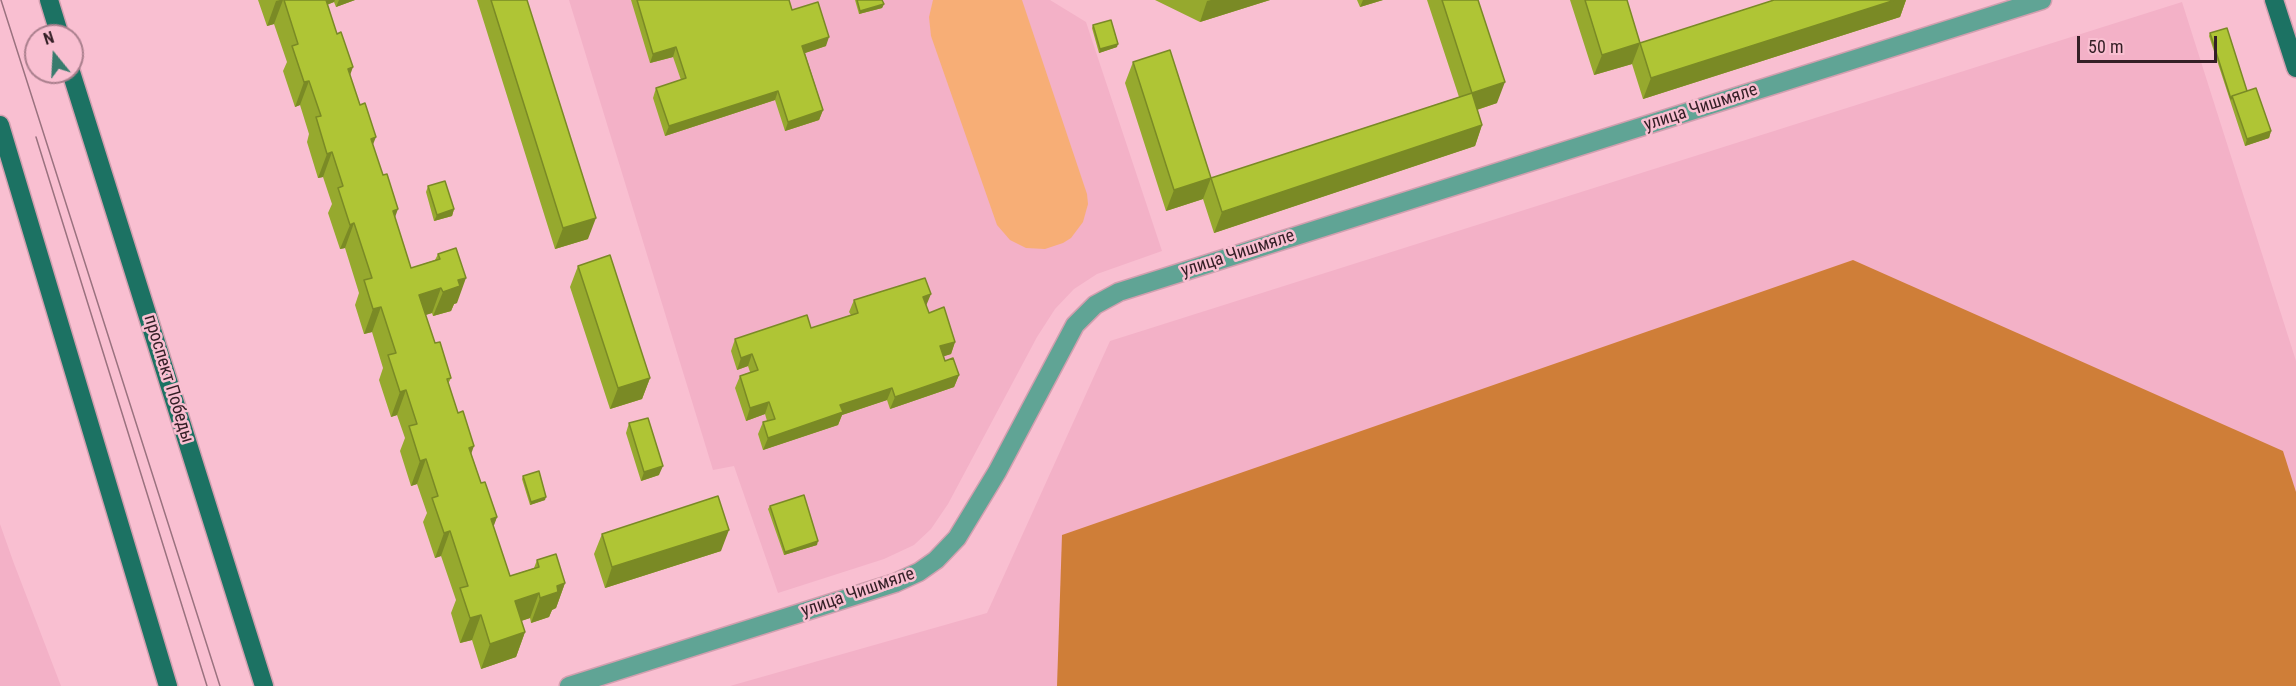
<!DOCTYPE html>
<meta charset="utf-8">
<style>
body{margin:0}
#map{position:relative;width:2296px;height:686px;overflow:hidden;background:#f9bfd1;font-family:"Roboto Condensed",sans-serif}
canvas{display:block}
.north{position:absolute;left:24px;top:24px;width:60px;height:60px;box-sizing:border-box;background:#f9bfd1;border:2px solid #aa7f8d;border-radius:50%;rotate:342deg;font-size:16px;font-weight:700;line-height:24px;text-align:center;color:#341f26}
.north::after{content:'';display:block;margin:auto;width:21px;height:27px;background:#387b6d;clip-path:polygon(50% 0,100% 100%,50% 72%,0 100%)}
.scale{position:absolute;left:2077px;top:36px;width:140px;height:27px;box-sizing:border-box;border:3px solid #341f26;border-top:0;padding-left:8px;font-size:18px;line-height:21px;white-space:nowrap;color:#341f26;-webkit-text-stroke:4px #f9bfd1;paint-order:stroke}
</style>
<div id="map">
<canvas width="2296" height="686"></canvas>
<div class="north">N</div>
<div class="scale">50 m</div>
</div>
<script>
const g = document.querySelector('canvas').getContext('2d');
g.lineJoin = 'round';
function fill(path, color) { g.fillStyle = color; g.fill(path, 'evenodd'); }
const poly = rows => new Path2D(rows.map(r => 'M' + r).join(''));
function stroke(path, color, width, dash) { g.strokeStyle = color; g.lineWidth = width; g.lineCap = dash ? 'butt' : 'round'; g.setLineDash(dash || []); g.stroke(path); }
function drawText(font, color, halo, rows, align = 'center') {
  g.font = font + ' "Roboto Condensed",sans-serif'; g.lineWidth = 5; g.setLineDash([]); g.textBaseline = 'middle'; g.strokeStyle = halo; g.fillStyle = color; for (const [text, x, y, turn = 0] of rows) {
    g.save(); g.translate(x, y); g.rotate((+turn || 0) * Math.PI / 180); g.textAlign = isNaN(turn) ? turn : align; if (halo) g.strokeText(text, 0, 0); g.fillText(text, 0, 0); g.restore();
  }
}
fill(poly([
 [569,0,1050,0,1086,22,1162,251,1097,274,1074,289,1055,309,1037,337,948,504,931,529,914,545,884,559,778,593,734,466,713,470],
 [2182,2,2296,361,2296,686,730,686,987,613,1110,341],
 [0,524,13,561,61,686,0,686]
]), '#f3b1c7');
fill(poly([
 [933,0,1022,0,1087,194,1088,204,1083,222,1071,238,1063,243,1045,249,1026,248,1010,240,997,225,931,36,929,17]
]), '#f7ae76');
fill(poly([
 [1853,260,2283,451,2296,492,2296,686,1057,686,1062,535]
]), '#cf7e38');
const minor = poly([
 [569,686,895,583,919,572,936,560,957,538,997,472,1075,325,1095,305,1119,292,2042,0]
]);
const major = poly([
 [49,0,60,36],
 [2274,0,2296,68],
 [71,72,264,686],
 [0,125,168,686]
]);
stroke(minor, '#d29faf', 21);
stroke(major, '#d29faf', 21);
stroke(minor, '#60a495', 18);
stroke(major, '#1c7263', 18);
stroke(poly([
 [1,0,220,686],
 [36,137,207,686]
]), '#9a727f', 1.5);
fill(poly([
 [258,0,355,0,336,7,334,2,327,5,411,268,435,260,438,254,457,303,454,304,451,311,433,316,432,313,425,315,435,343,451,378,448,384,481,483,497,517,493,526,510,576,534,568,537,560,565,583,556,608,552,610,549,617,531,623,530,618,521,621,525,632,516,657,481,669,472,640,460,643,451,613,456,600,441,556,435,558,423,522,427,513,417,484,411,486,400,451,405,438,397,415,391,417,379,380,383,368,372,332,364,334,355,305,359,293,345,248,340,249,328,213,332,204,323,177,318,178,307,142,309,134,300,105,295,107,283,71,287,62,274,24,267,26],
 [477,0,527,0,588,239,555,249],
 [631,0,789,0,792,10,826,46,805,53,823,110,819,120,785,131,775,100,665,136,653,98,656,88,681,80,673,57,650,63],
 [855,0,882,0,884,4,882,8,859,14],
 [1155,0,1270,0,1200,22],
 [1357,0,1383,0,1360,7],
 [1427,0,1478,0,1497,103,1477,110,1482,125,1475,146,1214,233,1203,199,1211,178,1459,97],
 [1570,0,1627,0,1640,43,1774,0,1906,0,1900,17,1643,99,1632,64,1594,75],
 [1093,25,1117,47,1099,53,1092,28],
 [2210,33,2247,91,2271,131,2269,138,2245,146,2209,36],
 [1133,62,1211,178,1203,199,1166,211,1125,83],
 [428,186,454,209,452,216,434,221,426,192],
 [578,266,650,378,642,399,610,409,570,287],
 [854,300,926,306,929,313,955,342,951,354,943,356,945,361,959,375,954,387,890,409,887,400,842,415,838,425,763,450,758,434,763,422,767,421,765,414,746,421,735,388,740,376,750,372,748,366,737,370,731,351,735,339,811,328,851,315,849,312],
 [629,423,659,475,641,481,626,433],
 [523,476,545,500,530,505,522,479],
 [770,506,817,545,784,555,768,509],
 [602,534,721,551,605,588,594,554]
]), '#96a92e');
fill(poly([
 [280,0,283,0,274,24,267,26,276,1],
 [316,0,335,0,334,2,312,10],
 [339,0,355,0,336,7],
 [1211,0,1270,0,1200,22,1207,1],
 [1363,0,1383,0,1360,7],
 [1895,0,1906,0,1900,17,1643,99,1651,78],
 [884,4,882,8,859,14,860,11],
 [829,37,826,46,799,55,802,46],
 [1640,43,1632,64,1594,75,1602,55],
 [1118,44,1117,47,1099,53,1100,49],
 [676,47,673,57,650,63,653,54],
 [353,67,344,92,348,69],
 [309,81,300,105,295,107,304,82],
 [1505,82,1497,103,1464,114,1472,93],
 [778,91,775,100,665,136,669,126],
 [823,110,819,120,785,131,788,122],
 [1482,125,1475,146,1214,233,1222,212],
 [2271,131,2269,138,2245,146,2247,139],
 [376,137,366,162,371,139],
 [332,152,323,177,318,178,327,154],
 [1211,178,1203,199,1166,211,1174,190],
 [398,209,389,234,393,211],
 [454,209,452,216,434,221,437,215],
 [596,218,588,239,555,249,563,228],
 [354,223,345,248,340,249,350,225],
 [466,278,457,303,454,304,451,311,433,316,443,292,458,280],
 [441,288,432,313,410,320,419,295],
 [931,294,926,306,923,297],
 [381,307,372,332,364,334,373,309],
 [955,342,951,354,936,359,940,346],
 [752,354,748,366,737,370,741,358],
 [959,375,954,387,890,409,895,397],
 [650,378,642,399,610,409,618,388],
 [892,388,887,400,842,415,838,425,763,450,768,438,840,405],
 [406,390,397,415,391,417,400,392],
 [769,402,765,414,746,421,750,408],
 [474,446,465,471,469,448],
 [426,459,417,484,411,486,420,461],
 [663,466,659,475,641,481,644,472],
 [546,497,545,500,530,505,531,502],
 [497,517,488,542,491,519],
 [729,530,721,551,605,588,612,567],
 [450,531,441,556,435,558,444,533],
 [818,541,817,545,784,555,785,552],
 [565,583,556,608,552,610,549,617,531,623,540,598,557,586],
 [539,593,530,618,506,626,515,601],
 [481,615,472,640,460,643,470,618],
 [525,632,516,657,481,669,490,644]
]), '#7a8a25');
const building = poly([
 [284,0,326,0,337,34,341,32,353,67,348,69,360,105,365,103,376,137,371,139,383,175,387,174,398,209,393,211,411,268,440,259,438,254,456,248,466,278,458,280,460,286,443,292,441,288,419,295,435,343,440,342,451,378,447,379,458,413,463,411,474,446,469,448,481,483,485,482,497,517,491,519,510,576,539,567,537,560,556,554,565,583,557,586,558,592,540,598,539,593,515,601,525,632,490,644,481,615,470,618,460,588,468,586,450,531,444,533,432,498,438,496,426,459,420,461,409,426,417,424,406,390,400,392,388,355,396,353,381,307,373,309,364,280,372,278,354,223,350,225,338,188,343,186,332,152,327,154,316,117,321,116,309,81,304,82,292,46,298,44,284,0],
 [491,0,527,0,596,218,563,228,491,0],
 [637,0,789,0,792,10,818,2,829,37,802,46,823,110,788,122,778,91,669,126,656,88,686,78,676,47,653,54,637,0],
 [857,0,882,0,884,4,860,11,857,0],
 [1442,0,1478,0,1505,82,1472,93,1442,0],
 [1585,0,1627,0,1640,43,1774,0,1895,0,1651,78,1640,43,1602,55,1585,0],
 [1111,20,1118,44,1100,49,1093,25,1111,20],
 [2227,28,2247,91,2232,96,2231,99,2210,33,2227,28],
 [1170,50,1211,178,1174,190,1133,62,1170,50],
 [2256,88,2271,131,2247,139,2232,96,2256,88],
 [1472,93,1482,125,1222,212,1211,178,1472,93],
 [445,181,454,209,437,215,428,186,445,181],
 [610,255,650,378,618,388,578,266,610,255],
 [925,278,931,294,923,297,929,313,944,307,955,342,940,346,945,361,953,358,959,375,895,397,892,388,840,405,843,412,768,438,763,422,775,419,769,402,750,408,740,376,758,370,752,354,741,358,735,339,807,315,811,328,858,313,854,300,925,278],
 [648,418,663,466,644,472,629,423,648,418],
 [539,471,546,497,531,502,523,476,539,471],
 [804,495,818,541,785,552,770,506,804,495],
 [718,496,729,530,612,567,602,534,718,496]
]);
fill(building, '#afc535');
stroke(building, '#7a8a25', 1.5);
drawText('18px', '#341f26', '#f9bfd1', [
 ["улица Чишмяле",1701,108,-18],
 ["улица Чишмяле",1238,254,-18],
 ["проспект Победы",168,379,73],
 ["улица Чишмяле",858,593,-19]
]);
</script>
